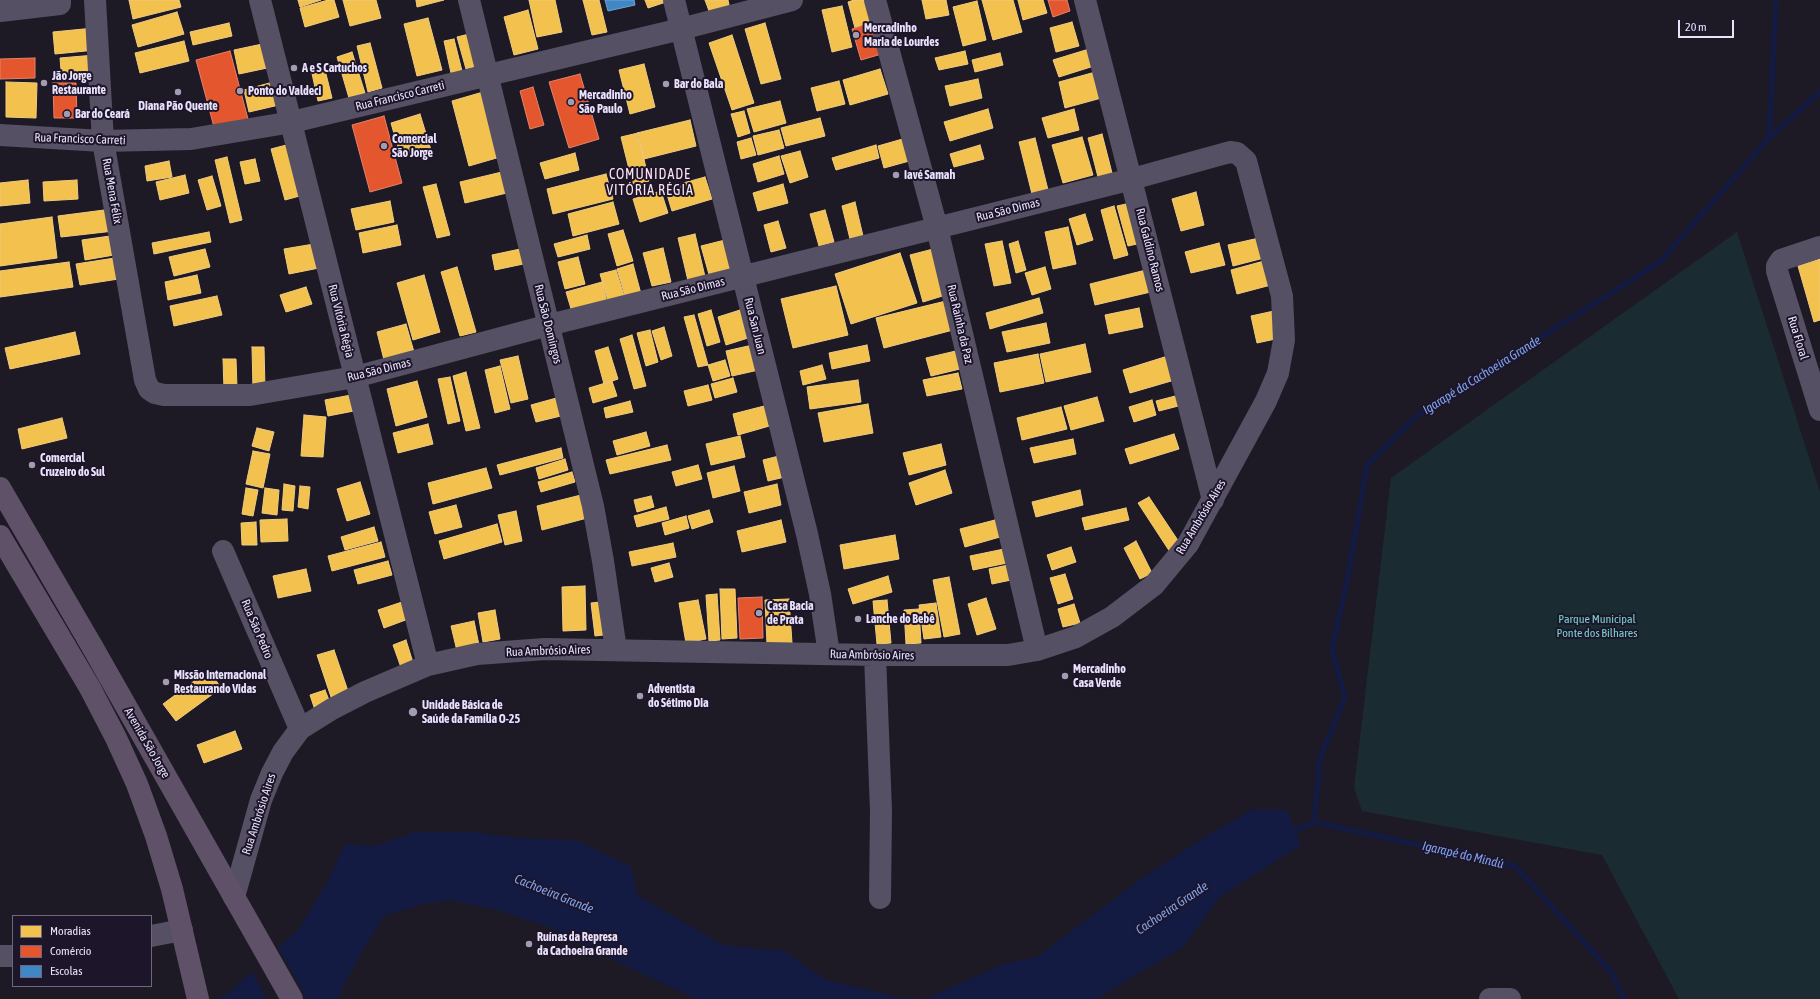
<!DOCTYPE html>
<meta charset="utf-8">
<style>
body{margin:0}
#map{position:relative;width:1820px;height:999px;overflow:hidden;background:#1e1a25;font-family:"Asap Condensed",sans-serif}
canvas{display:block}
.legend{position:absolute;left:12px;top:915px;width:140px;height:72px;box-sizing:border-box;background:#1d152a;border:1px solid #6f677e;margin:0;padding:5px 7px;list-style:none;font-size:12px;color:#eae2fb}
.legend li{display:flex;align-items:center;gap:8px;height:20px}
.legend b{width:20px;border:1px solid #6f677e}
.scale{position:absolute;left:1678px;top:20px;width:56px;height:18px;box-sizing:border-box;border:2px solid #eae2fb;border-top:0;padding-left:5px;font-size:12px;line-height:14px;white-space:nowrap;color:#eae2fb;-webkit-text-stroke:3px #1d152a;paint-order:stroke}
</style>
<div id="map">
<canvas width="1820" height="999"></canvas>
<ul class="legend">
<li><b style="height:11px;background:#f2c14e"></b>Moradias</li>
<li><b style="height:11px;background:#e4572e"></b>Comércio</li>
<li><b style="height:11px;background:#3f88c5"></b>Escolas</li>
</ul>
<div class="scale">20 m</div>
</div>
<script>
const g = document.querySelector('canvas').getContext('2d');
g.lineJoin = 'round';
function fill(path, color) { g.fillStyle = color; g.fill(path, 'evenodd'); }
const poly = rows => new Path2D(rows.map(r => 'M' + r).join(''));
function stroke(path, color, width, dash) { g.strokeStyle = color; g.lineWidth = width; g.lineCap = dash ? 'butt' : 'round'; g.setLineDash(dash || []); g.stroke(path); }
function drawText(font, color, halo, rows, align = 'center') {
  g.font = font + ' "Asap Condensed",sans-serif'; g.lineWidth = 4; g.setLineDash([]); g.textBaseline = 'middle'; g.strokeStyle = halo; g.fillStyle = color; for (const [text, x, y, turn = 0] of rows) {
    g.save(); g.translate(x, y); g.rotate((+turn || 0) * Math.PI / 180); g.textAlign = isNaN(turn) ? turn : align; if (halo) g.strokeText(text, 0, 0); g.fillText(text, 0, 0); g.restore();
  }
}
fill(poly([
 [1737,232,1820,492,1820,999,1679,999,1602,855,1362,811,1354,788,1391,478]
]), '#1a2c31');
fill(poly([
 [1253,809,1287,810,1301,845,1220,897,1183,947,1096,999,697,999,634,970,554,929,497,910,449,900,420,905,384,916,361,953,337,999,215,999,227,994,298,930,328,881,345,844,376,846,415,832,471,832,520,838,577,840,631,867,637,895,723,945,784,951,826,980,894,996,925,999,1003,964,1037,957,1142,878,1206,836]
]), '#141b42');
fill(poly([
 [278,946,307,999,267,999,251,969]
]), '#1e1a25');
const homes = poly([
 [129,0,179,0,181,7,133,19,129,0],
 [298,0,321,0,300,7,298,0],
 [328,0,334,0,339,17,305,27,300,8,328,0],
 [343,0,376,0,381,18,350,26,343,0],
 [416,0,444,0,417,7,416,0],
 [529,0,555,0,562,32,537,37,529,0],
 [583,0,599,0,607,32,592,35,583,0],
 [645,0,666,0,666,2,648,8,645,0],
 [705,0,728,0,729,5,709,11,705,0],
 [854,0,871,0,877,21,855,28,848,2,854,0],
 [922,0,946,0,949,15,926,19,922,0],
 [982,0,1013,0,1022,32,993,40,982,0],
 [1018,0,1043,0,1047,13,1023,20,1018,0],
 [977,1,986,40,963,46,953,7,977,1],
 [842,6,852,47,832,52,822,10,842,6],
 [528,10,538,49,514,55,504,17,528,10],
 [177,12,184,34,138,47,132,25,177,12],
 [428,18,442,70,417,76,404,24,428,18],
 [1072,22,1079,46,1056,52,1050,28,1072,22],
 [229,23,232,36,193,45,190,32,229,23],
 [765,23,781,79,761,84,745,29,765,23],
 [94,28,96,50,55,54,53,32,94,28],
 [477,32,485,64,466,69,457,37,477,32],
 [732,35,754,103,732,110,709,43,732,35],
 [454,39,462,71,451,73,444,41,454,39],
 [184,41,189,61,140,73,135,53,184,41],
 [267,43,272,67,239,74,234,50,267,43],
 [370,43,382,88,368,92,357,46,370,43],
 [1089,49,1094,66,1059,77,1053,60,1089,49],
 [965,51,968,64,939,70,935,58,965,51],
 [352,52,365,93,349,98,337,57,352,52],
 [1000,53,1003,65,975,72,972,60,1000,53],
 [95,55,96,78,62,81,60,58,95,55],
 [644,64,655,107,630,114,619,70,644,64],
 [324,66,332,98,318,101,311,69,324,66],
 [880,69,888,94,850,105,843,80,880,69],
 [1099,71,1105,97,1065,108,1059,82,1099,71],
 [978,79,982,98,950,106,945,86,978,79],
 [839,81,845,104,817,111,811,88,839,81],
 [6,82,37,83,36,118,6,117,6,82],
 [273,82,279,105,249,112,244,90,273,82],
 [483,92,500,157,469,166,452,101,483,92],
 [780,101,786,123,754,132,747,109,780,101],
 [988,109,993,128,950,141,944,122,988,109],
 [1074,109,1079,130,1048,138,1042,118,1074,109],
 [744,111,750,133,738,137,731,114,744,111],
 [420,114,431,150,401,158,391,123,420,114],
 [820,118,825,136,786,146,781,128,820,118],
 [690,120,696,146,644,159,637,133,690,120],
 [779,130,784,148,758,155,753,136,779,130],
 [638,133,649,181,633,185,621,137,638,133],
 [1102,134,1112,173,1098,177,1088,138,1102,134],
 [1082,137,1093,175,1063,183,1052,145,1082,137],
 [751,138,756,155,741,159,737,142,751,138],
 [906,138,913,160,884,168,878,146,906,138],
 [1035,138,1048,190,1032,194,1019,142,1035,138],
 [294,143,307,194,285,200,271,149,294,143],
 [876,145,879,158,836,170,832,158,876,145],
 [980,145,984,159,954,167,950,154,980,145],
 [800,151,808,177,790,183,781,156,800,151],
 [575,153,579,170,545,179,540,163,575,153],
 [779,156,784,174,758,182,753,164,779,156],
 [227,157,242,220,230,223,215,160,227,157],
 [255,159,260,181,245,184,240,162,255,159],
 [169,161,172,177,147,181,145,166,169,161],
 [506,171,511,192,465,203,460,182,506,171],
 [606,174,613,199,553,214,547,189,606,174],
 [185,175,189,193,160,200,156,182,185,175],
 [212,176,221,206,207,210,198,180,212,176],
 [705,177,712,199,672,211,665,188,705,177],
 [28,180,30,203,0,206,0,183,28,180],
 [77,180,78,199,44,201,43,182,77,180],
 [436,184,450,235,437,238,423,187,436,184],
 [783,184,788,203,758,211,753,193,783,184],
 [661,191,668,213,640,222,633,199,661,191],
 [1196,192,1204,225,1181,231,1172,199,1196,192],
 [390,201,394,222,356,230,351,209,390,201],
 [613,202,619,224,573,236,568,214,613,202],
 [855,202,863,236,850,239,842,206,855,202],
 [1135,202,1146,242,1128,246,1117,206,1135,202],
 [1114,206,1128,255,1114,259,1101,210,1114,206],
 [112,209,114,231,61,237,58,216,112,209],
 [825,210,834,242,819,246,810,214,825,210],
 [1085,214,1093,240,1077,245,1069,219,1085,214],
 [52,217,57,258,0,266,0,224,52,217],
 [778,221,786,248,771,252,764,225,778,221],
 [397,225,401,245,363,253,359,233,397,225],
 [1068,227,1076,264,1053,269,1045,232,1068,227],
 [623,230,633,261,617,266,608,234,623,230],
 [209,232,211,242,154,254,152,243,209,232],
 [695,234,706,281,689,285,678,238,695,234],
 [117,235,120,254,85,260,82,240,117,235],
 [587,235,590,249,558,257,554,244,587,235],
 [1259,238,1264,258,1233,266,1228,245,1259,238],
 [729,239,737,271,710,278,701,246,729,239],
 [1002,241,1011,283,994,286,985,244,1002,241],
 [1018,241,1026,270,1016,273,1009,244,1018,241],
 [320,243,324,267,289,274,284,249,320,243],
 [1219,243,1225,265,1191,273,1185,252,1219,243],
 [525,248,528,263,495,270,492,255,525,248],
 [663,248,671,282,652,286,643,253,663,248],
 [937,248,949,294,923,302,910,255,937,248],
 [205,249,210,267,174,276,169,257,205,249],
 [900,253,917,303,851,324,835,274,900,253],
 [121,257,125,278,80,285,76,264,121,257],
 [578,257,585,284,565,289,558,262,578,257],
 [1820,259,1820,320,1814,322,1798,266,1820,259],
 [1264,261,1271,285,1237,294,1231,270,1264,261],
 [69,262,73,287,0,297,0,271,69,262],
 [633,264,641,294,626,299,617,269,633,264],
 [457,267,476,332,460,336,441,272,457,267],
 [1045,267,1051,289,1032,295,1025,273,1045,267],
 [1150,269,1155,291,1095,305,1090,284,1150,269],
 [616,270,625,299,609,304,600,274,616,270],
 [197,275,201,293,168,300,165,282,197,275],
 [424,275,440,332,413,340,397,283,424,275],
 [602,282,607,302,572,312,566,292,602,282],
 [836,286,848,335,793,348,781,299,836,286],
 [306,287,312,304,286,312,280,295,306,287],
 [217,296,222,315,174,326,170,306,217,296],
 [1039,298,1043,313,990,329,986,313,1039,298],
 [950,300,957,329,884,348,876,318,950,300],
 [1139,308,1143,327,1109,334,1105,315,1139,308],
 [711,310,720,342,707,346,698,314,711,310],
 [740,310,748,338,726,345,718,317,740,310],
 [1274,311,1280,338,1257,343,1251,316,1274,311],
 [694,315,708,365,698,367,684,317,694,315],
 [1046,323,1050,343,1007,352,1002,332,1046,323],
 [406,324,414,352,384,360,377,332,406,324],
 [664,327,672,356,661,360,652,331,664,327],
 [650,330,658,362,646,366,637,333,650,330],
 [75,332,80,354,10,369,5,348,75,332],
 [632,335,646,386,634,389,620,339,632,335],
 [757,344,763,369,732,376,726,351,757,344],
 [1085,344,1091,372,1046,382,1040,354,1085,344],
 [867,345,870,361,832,369,829,353,867,345],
 [252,347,264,347,265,389,253,390,252,347],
 [608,347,618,379,604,384,595,351,608,347],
 [960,350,964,368,931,376,926,358,960,350],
 [1038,354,1044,383,1000,392,994,363,1038,354],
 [1171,355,1178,379,1130,393,1123,370,1171,355],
 [518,356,528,399,511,403,500,360,518,356],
 [223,359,236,359,237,388,224,389,223,359],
 [725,360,730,376,713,381,708,365,725,360],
 [822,365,826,379,803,385,800,371,822,365],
 [500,366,510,409,495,413,485,370,500,366],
 [466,372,480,428,466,431,453,376,466,372],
 [958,373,962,389,927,396,923,380,958,373],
 [450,377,460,421,448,424,438,379,450,377],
 [733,378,737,392,715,398,711,384,733,378],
 [858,380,861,402,810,409,807,387,858,380],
 [417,381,427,417,396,426,387,389,417,381],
 [612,381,617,396,593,403,589,388,612,381],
 [708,385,712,400,688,406,684,391,708,385],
 [356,394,359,410,328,416,325,400,356,394],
 [1183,394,1186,404,1159,411,1156,401,1183,394],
 [560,397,565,415,536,422,531,405,560,397],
 [1097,397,1104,421,1071,430,1064,406,1097,397],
 [1152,400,1156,415,1134,422,1129,407,1152,400],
 [630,401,633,412,606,418,604,408,630,401],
 [868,404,873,433,824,442,818,413,868,404],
 [768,405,773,425,738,435,733,414,768,405],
 [1061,407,1067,429,1022,440,1017,418,1061,407],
 [304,415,326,417,323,457,301,456,304,415],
 [62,418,67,438,22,449,18,429,62,418],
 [428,424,433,444,398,453,393,433,428,424],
 [257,428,274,432,269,451,252,446,257,428],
 [646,432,650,446,617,455,613,441,646,432],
 [1174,434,1179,449,1130,464,1125,449,1174,434],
 [740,436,745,457,711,465,706,444,740,436],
 [1073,439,1076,454,1034,463,1030,448,1073,439],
 [941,444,946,465,909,475,903,453,941,444],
 [667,445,671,460,610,474,606,460,667,445],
 [561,448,563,458,500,475,497,465,561,448],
 [253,451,270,454,263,488,246,484,253,451],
 [783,455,789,476,768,481,763,460,783,455],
 [565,459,568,470,539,479,536,468,565,459],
 [698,465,702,479,676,486,672,472,698,465],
 [734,466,740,491,713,498,707,473,734,466],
 [486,468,492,488,433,504,428,483,486,468],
 [945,470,952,493,916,505,909,483,945,470],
 [572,472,575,482,541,492,538,482,572,472],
 [360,482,370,514,347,521,337,489,360,482],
 [284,484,295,486,293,511,282,510,284,484],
 [777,484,781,505,749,513,744,492,777,484],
 [300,486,310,487,308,509,298,507,300,486],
 [246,488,258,490,253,516,242,514,246,488],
 [265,488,279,490,277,515,262,513,265,488],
 [1080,490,1083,505,1036,517,1032,502,1080,490],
 [585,494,591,517,542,530,537,506,585,494],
 [651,496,654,507,637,512,634,500,651,496],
 [1149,497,1181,545,1170,552,1138,503,1149,497],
 [456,505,462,527,435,534,429,512,456,505],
 [666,507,669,519,637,527,634,516,666,507],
 [1126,508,1129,520,1085,530,1082,518,1126,508],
 [709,510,713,522,692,529,688,516,709,510],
 [516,511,522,541,505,545,498,515,516,511],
 [686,516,689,528,665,535,662,523,686,516],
 [287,519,288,541,261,542,260,520,287,519],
 [781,520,786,542,742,552,737,531,781,520],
 [995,520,1000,537,965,547,960,529,995,520],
 [256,522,257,545,242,545,241,523,256,522],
 [497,524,502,542,444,559,439,541,497,524],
 [374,527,378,541,345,550,341,537,374,527],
 [895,535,899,559,844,569,840,545,895,535],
 [1136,541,1152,573,1140,579,1124,548,1136,541],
 [381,542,385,557,332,571,328,556,381,542],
 [673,543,676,557,632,566,629,552,673,543],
 [1071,547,1076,562,1052,570,1047,555,1071,547],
 [1009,548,1012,562,973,570,970,556,1009,548],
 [388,561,392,575,358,584,354,570,388,561],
 [669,563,673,577,655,582,651,568,669,563],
 [1013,564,1016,579,992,584,989,569,1013,564],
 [306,569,311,591,278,598,273,576,306,569],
 [1065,574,1073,599,1058,604,1050,578,1065,574],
 [888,576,892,592,853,604,848,589,888,576],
 [949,577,960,634,944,637,933,580,949,577],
 [585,586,586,630,563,631,562,587,585,586],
 [720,589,735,589,737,638,722,639,720,589],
 [717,594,720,640,709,641,706,595,717,594],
 [986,598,996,629,977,635,968,604,986,598],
 [789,599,792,643,767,644,765,600,789,599],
 [698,600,706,639,686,643,679,603,698,600],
 [887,600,891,643,877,644,873,601,887,600],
 [405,601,411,618,384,628,378,610,405,601],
 [608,601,612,634,595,636,591,603,608,601],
 [936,603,941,637,924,639,919,605,936,603],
 [1074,604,1080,623,1063,627,1058,609,1074,604],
 [919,609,921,643,906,644,904,610,919,609],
 [495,610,500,639,483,642,478,613,495,610],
 [474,621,479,645,457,651,451,626,474,621],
 [406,640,415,669,403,673,393,645,406,640],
 [334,650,349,694,332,700,317,655,334,650],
 [209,670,221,688,176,721,163,704,209,670],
 [325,690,331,705,315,710,310,695,325,690],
 [235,731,242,749,204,763,197,745,235,731]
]);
fill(homes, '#f2c14e');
stroke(homes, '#f0cb82', 1);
const shops = poly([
 [1048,0,1067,0,1070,11,1053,17,1048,0],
 [876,21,885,53,861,60,852,29,876,21],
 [230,51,248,119,214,127,196,60,230,51],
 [35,58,35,78,0,79,0,59,35,58],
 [580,74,599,139,569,148,549,82,580,74],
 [53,83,76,83,77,118,54,118,53,83],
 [533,87,544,125,530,129,520,91,533,87],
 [384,116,402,183,370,192,352,125,384,116],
 [762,597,763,638,740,639,738,598,762,597]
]);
fill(shops, '#e4572e');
stroke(shops, '#e6816c', 1);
const schools = poly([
 [605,0,634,0,635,5,608,11,605,0]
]);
fill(schools, '#3f88c5');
stroke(schools, '#72a3d5', 1);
stroke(poly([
 [1769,138,1820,92],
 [1314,822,1320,758,1345,698,1332,649,1348,577,1367,465,1418,415,1660,262,1769,138,1776,0],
 [1314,822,1515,866,1612,973,1624,999],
 [1289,834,1314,822]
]), '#141b42', 5.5);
stroke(poly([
 [95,0,103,141,145,380,149,389,155,393,164,395,250,395,355,377,549,325,1132,179,1230,152,1237,153,1246,161,1282,296,1284,340,1278,373,1266,401,1188,544,1154,585,1112,617,1076,637,1037,650,1008,655,875,655,545,649,477,654,428,665,365,692,332,709,300,729,283,752,272,773,261,800,234,897],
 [260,0,428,665],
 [469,0,593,506,603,561,616,650],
 [674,0,807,534,820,594,829,654],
 [875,0,937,228,1037,650],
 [1085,0,1213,500],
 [0,11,60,4,60,0],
 [0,135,103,141,191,139,292,122,681,29,792,0],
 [1820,247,1781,260,1777,266,1777,271,1820,410],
 [223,551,300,729],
 [875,655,881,811,880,898],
 [151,936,182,930],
 [0,956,13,956],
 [1490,999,1510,999]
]), '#555064', 22);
stroke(poly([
 [0,488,93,648,292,999],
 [0,536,90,688,116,738,137,784,156,836,172,889,198,999]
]), '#5e5168', 22);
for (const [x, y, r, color] of [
 [856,35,4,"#a39cb0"],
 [294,68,4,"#a39cb0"],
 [44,83,4,"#a39cb0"],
 [666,84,4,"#a39cb0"],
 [240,91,4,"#a39cb0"],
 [178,92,4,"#a39cb0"],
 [571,102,4,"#a39cb0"],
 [67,114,4,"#a39cb0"],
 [384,146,4,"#a39cb0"],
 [896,175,4,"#a39cb0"],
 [32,465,4,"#a39cb0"],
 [759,613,4,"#a39cb0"],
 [858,619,4,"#a39cb0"],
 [1065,676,4,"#a39cb0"],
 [166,682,4,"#a39cb0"],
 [640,696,4,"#a39cb0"],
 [413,712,5,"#a39cb0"],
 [529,944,4,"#a39cb0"]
]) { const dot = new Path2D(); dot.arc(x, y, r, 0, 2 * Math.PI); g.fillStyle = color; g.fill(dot); stroke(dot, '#1d152a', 1.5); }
drawText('bold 12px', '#eae2fb', '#1d152a', [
 ["Mercadinho",864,28],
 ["Maria de Lourdes",864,42],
 ["A e S Cartuchos",302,68],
 ["Jão Jorge",52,76],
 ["Restaurante",52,90],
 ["Bar do Bala",674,84],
 ["Ponto do Valdeci",248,91],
 ["Mercadinho",579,95],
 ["São Paulo",579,109],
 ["Diana Pão Quente",178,106,"center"],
 ["Bar do Ceará",75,114],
 ["Comercial",392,139],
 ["São Jorge",392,153],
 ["Iavé Samah",904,175],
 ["Comercial",40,458],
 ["Cruzeiro do Sul",40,472],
 ["Casa Bacia",767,606],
 ["de Prata",767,620],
 ["Lanche do Bebê",866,619],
 ["Mercadinho",1073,669],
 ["Casa Verde",1073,683],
 ["Missão Internacional",174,675],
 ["Restaurando Vidas",174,689],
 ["Adventista",648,689],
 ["do Sétimo Dia",648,703],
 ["Unidade Básica de",422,705],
 ["Saúde da Família O-25",422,719],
 ["Ruínas da Represa",537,937],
 ["da Cachoeira Grande",537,951]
], 'left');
drawText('12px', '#eae2fb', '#1d152a', [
 ["Rua Francisco Carreti",400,96,-14],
 ["Rua Francisco Carreti",80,139,2],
 ["Rua Mena Félix",112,191,80],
 ["Rua São Dimas",1008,210,-14],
 ["Rua Galdino Ramos",1150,250,76],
 ["Rua São Dimas",693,289,-14],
 ["Rua Vitória Régia",341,321,76],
 ["Rua São Domingos",548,324,76],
 ["Rua Rainha da Paz",960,324,77],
 ["Rua San Juan",755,326,76],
 ["Rua Floral",1798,338,73],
 ["Rua São Dimas",379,370,-14],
 ["Rua Ambrósio Aires",1201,517,-59],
 ["Rua São Pedro",257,629,67],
 ["Rua Ambrósio Aires",548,651,-2],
 ["Rua Ambrósio Aires",872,655,1],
 ["Avenida São Jorge",147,743,60],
 ["Rua Ambrósio Aires",259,814,-72]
]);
drawText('12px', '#76d3ce', '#1d152a', [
 ["Parque Municipal",1597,619],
 ["Ponte dos Bilhares",1597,633]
]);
drawText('italic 13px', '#7ea3ee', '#1d152a', [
 ["Igarapé da Cachoeira Grande",1482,375,-32],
 ["Igarapé do Mindú",1463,855,13],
 ["Cachoeira Grande",554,894,22],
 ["Cachoeira Grande",1172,908,-34]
]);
g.letterSpacing = '1px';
drawText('14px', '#fbe4ee', '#1d152a', [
 ["COMUNIDADE",650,175],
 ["VITÓRIA RÉGIA",650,191]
]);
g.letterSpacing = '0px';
</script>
